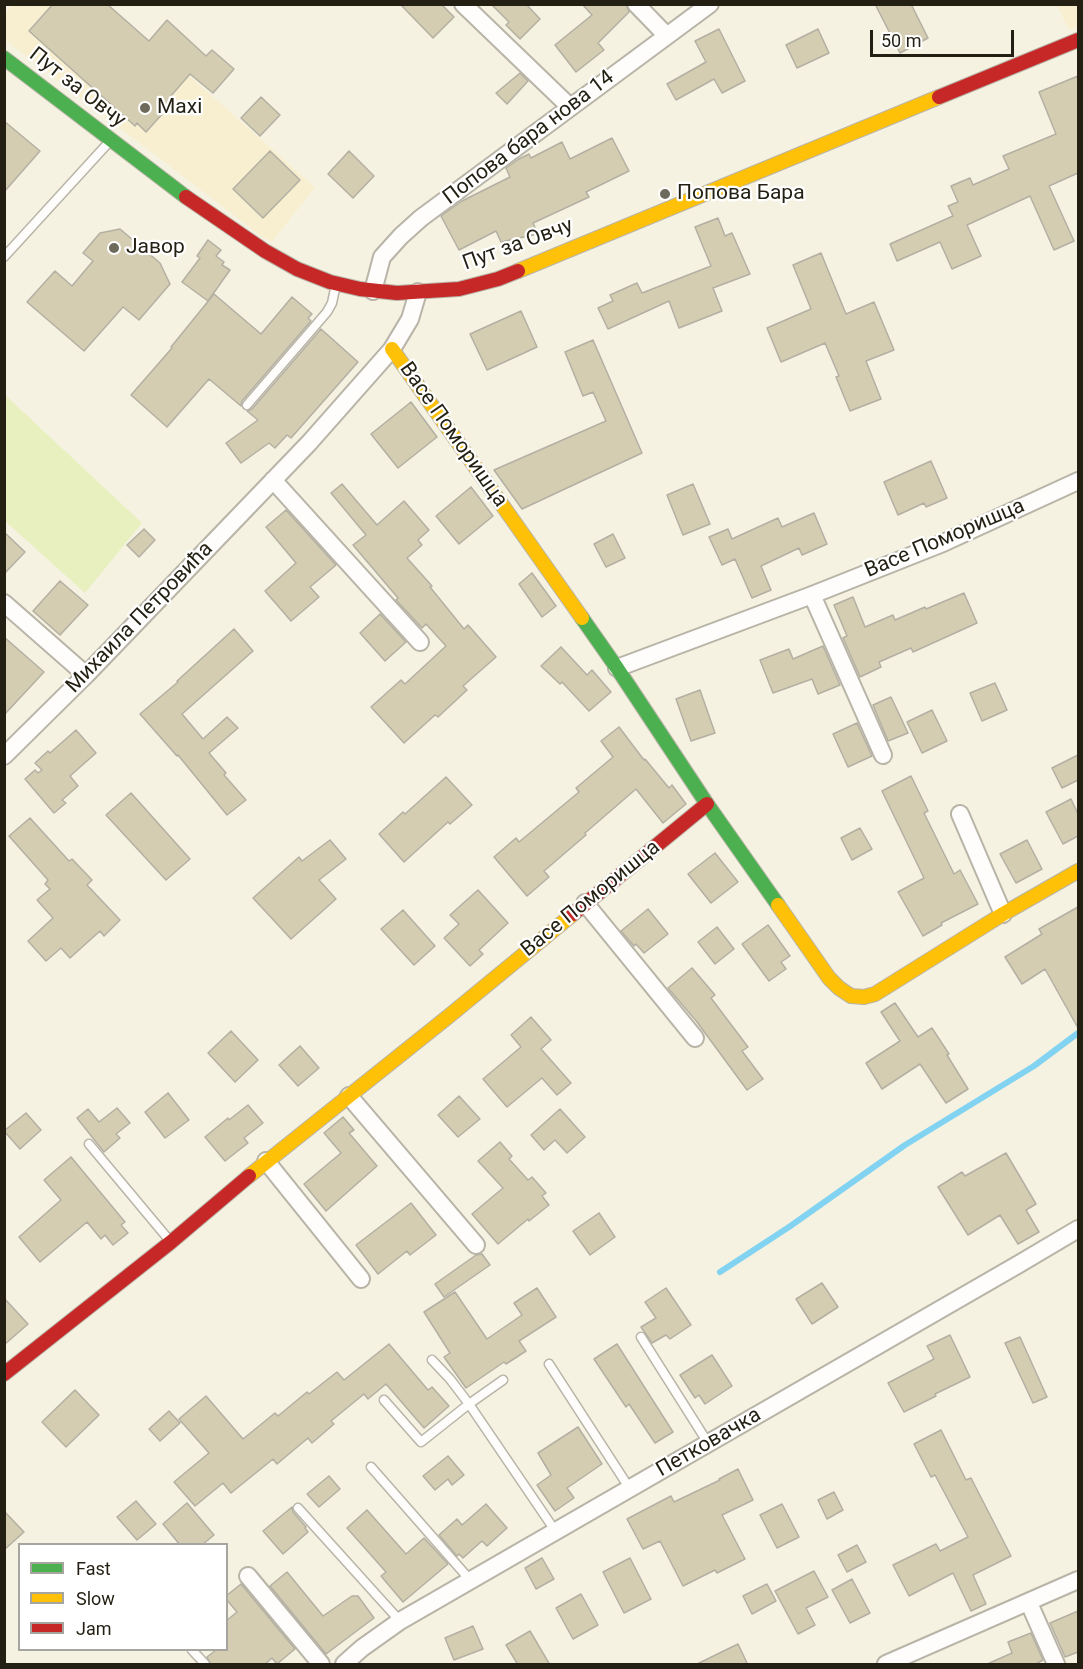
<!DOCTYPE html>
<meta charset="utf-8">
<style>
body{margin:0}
#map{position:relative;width:1083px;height:1669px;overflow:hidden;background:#f6f2e2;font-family:Roboto,sans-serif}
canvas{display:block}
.frame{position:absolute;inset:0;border:6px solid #231f12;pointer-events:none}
.legend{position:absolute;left:18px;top:1543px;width:210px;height:108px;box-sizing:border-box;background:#fff;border:2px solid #a7a5a0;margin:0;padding:8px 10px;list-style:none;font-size:18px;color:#231f12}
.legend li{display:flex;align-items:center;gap:12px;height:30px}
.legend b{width:30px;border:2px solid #a7a5a0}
.scale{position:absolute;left:870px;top:30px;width:144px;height:27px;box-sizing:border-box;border:3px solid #231f12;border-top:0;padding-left:8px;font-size:18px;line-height:21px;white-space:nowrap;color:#231f12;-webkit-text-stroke:4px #fff;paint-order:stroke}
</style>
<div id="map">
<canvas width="1083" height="1669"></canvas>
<div class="frame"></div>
<ul class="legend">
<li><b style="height:8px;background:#4caf50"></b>Fast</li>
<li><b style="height:8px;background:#ffc107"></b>Slow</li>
<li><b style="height:8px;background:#c62828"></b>Jam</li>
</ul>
<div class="scale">50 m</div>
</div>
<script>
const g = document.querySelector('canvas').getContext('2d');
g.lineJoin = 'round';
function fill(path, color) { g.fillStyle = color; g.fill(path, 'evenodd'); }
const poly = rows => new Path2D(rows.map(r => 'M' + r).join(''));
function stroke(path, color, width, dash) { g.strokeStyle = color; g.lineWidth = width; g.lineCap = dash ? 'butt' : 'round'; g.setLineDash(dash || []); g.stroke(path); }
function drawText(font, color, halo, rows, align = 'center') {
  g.font = font + ' Roboto,sans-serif'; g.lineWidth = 4.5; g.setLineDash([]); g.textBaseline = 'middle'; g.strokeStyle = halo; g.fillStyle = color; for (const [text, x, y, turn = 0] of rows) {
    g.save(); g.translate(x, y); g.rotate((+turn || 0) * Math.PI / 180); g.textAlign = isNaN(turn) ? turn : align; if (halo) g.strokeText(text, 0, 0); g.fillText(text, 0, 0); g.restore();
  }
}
fill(poly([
 [12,5,109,5,315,187,272,242,261,236,5,40,5,13],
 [1057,5,1078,5,1078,26,1069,30]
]), '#f7efd0');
fill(poly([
 [4,394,142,523,85,593,5,521]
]), '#e8f0bf');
stroke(poly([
 [720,1272,789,1227,905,1145,1034,1066,1078,1033]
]), '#82d3f1', 6);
const building = poly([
 [53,4,107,4,149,41,167,20,206,56,212,50,234,69,213,93,190,74,170,97,174,101,146,132,137,123,135,126,29,31,53,4],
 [400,4,441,4,454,17,433,38,400,4],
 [491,4,526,4,540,19,520,39,506,25,509,22,491,4],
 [582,4,626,4,629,12,598,43,604,50,576,72,555,45,592,15,582,4],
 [875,4,911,4,928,38,900,53,875,4],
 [719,29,745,81,722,93,714,79,676,100,667,84,706,62,695,41,719,29],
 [818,29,829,53,797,68,786,45,818,29],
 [520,73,528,81,507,104,496,93,520,73],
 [1078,76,1078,173,1049,186,1074,241,1054,250,1030,196,967,225,981,256,952,269,940,242,897,261,890,244,953,216,948,206,958,202,951,186,970,178,973,185,1009,169,1003,156,1056,134,1039,92,1078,76],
 [261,97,280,115,260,136,241,118,261,97],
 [4,121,40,151,4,192,4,121],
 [612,138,629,171,586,192,589,197,533,223,538,234,501,242,496,231,459,250,441,216,462,201,510,177,506,168,519,159,529,154,531,158,562,142,570,159,612,138],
 [270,151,300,180,263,218,233,189,270,151],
 [349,151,374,176,353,198,328,174,349,151],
 [718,218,725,236,732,233,750,274,713,288,722,311,679,328,669,301,608,329,598,308,613,301,610,295,637,283,642,293,711,266,695,227,718,218],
 [120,229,160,263,170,284,139,320,123,307,84,351,27,302,55,271,72,286,93,261,83,253,100,233,120,229],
 [208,240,221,250,216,256,224,262,222,265,230,270,208,301,182,282,200,258,197,256,208,240],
 [821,253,846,314,874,302,894,350,866,361,881,399,850,411,836,377,839,376,825,343,781,362,767,328,811,309,793,265,821,253],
 [214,294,261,334,292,297,312,314,308,318,311,321,242,401,241,406,209,379,167,427,131,395,172,348,171,347,214,294],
 [521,311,537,347,487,370,470,334,521,311],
 [321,329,358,362,291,438,287,435,275,448,269,443,241,463,226,443,258,420,247,411,252,409,321,329],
 [593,340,642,453,522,509,494,470,606,421,593,392,583,396,565,352,593,340],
 [411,402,437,437,398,468,371,434,411,402],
 [931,461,947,498,926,507,924,503,898,515,884,482,931,461],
 [342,484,377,525,404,501,429,530,418,540,422,545,407,558,432,586,430,587,464,629,468,625,496,657,463,686,467,690,438,717,435,715,404,743,371,707,401,680,405,684,446,646,426,624,422,628,396,600,398,598,353,545,366,535,331,493,342,484],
 [693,484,710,524,683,535,667,495,693,484],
 [471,487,493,516,459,544,436,516,471,487],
 [286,510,336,565,310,587,319,597,291,621,265,591,296,563,266,527,286,510],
 [814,513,827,544,802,555,799,548,761,566,771,590,752,598,735,559,722,565,709,537,728,529,732,539,778,518,782,527,814,513],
 [144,529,155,540,139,557,127,545,144,529],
 [4,532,25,552,4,574,4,532],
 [613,534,625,558,606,567,594,544,613,534],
 [532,573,556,606,542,617,519,584,532,573],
 [60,581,88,605,60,635,33,611,60,581],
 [964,593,977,623,913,652,911,648,879,662,881,667,860,677,843,638,847,636,834,605,853,597,865,627,893,615,895,620,925,607,926,609,964,593],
 [380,614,406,642,385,661,360,633,380,614],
 [234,629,253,651,182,714,203,739,227,717,238,728,209,753,226,773,224,775,246,800,227,815,178,755,177,756,140,714,178,682,177,681,234,629],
 [4,637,44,672,4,715,4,637],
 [823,646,840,685,818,694,812,679,773,693,760,660,789,649,793,659,823,646],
 [561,647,587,675,592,670,611,692,589,711,562,682,560,684,541,666,561,647],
 [995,683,1007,710,982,721,970,693,995,683],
 [700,690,715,733,691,741,676,699,700,690],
 [891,697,908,733,888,741,873,705,891,697],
 [932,710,947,741,922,753,907,722,932,710],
 [857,723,872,756,848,767,833,734,857,723],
 [619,727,644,760,645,759,669,788,672,785,686,804,663,823,636,789,585,833,586,835,544,871,549,877,527,896,494,857,516,838,519,842,579,792,576,788,613,757,601,741,619,727],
 [76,730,96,753,70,776,78,786,62,800,66,803,54,813,25,779,35,770,38,773,42,770,35,763,48,751,50,753,76,730],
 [1078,755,1078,780,1062,788,1052,768,1078,755],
 [911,776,928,811,924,813,954,874,960,870,978,904,941,923,942,925,923,936,898,892,924,878,882,791,911,776],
 [446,777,472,805,450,824,448,822,404,862,379,834,403,812,405,814,446,777],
 [131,793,190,859,166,880,106,815,131,793],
 [1071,799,1078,814,1078,836,1063,844,1046,812,1071,799],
 [30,818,69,861,72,859,92,880,87,885,120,920,104,936,100,931,70,958,61,948,46,961,28,941,53,918,37,900,50,889,45,884,48,880,9,836,30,818],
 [860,828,872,849,852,860,841,838,860,828],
 [330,840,346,859,319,880,336,899,291,939,253,898,299,857,302,861,330,840],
 [1027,840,1042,869,1016,883,1000,854,1027,840],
 [715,853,738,882,711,903,688,874,715,853],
 [478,890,508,923,479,950,483,954,470,966,444,938,459,924,450,915,478,890],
 [1078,907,1078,1028,1045,969,1022,984,1005,957,1042,934,1039,929,1078,907],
 [648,909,668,934,644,953,636,944,634,946,621,931,648,909],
 [403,910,435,946,414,965,381,929,403,910],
 [768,925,790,956,781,962,786,969,769,981,742,944,768,925],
 [717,927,734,949,715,964,698,942,717,927],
 [692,968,715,995,711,998,748,1047,742,1051,763,1079,747,1090,697,1022,668,988,692,968],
 [895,1003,918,1037,932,1028,949,1054,947,1055,968,1089,946,1103,920,1064,882,1089,866,1063,900,1041,881,1012,895,1003],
 [531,1017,551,1040,541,1049,571,1083,557,1095,542,1078,507,1107,483,1079,521,1047,511,1035,531,1017],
 [231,1031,258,1060,235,1082,208,1053,231,1031],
 [300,1046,319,1068,298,1086,279,1065,300,1046],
 [168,1093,189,1120,165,1138,145,1112,168,1093],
 [459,1096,480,1119,458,1137,438,1115,459,1096],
 [248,1105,263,1123,244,1138,248,1143,225,1161,205,1137,228,1118,229,1120,248,1105],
 [117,1108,130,1123,116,1134,120,1138,104,1152,77,1118,88,1109,99,1122,117,1108],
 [560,1109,585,1137,567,1153,555,1140,544,1150,531,1135,560,1109],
 [26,1113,41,1130,20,1149,4,1131,26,1113],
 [343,1117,354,1130,349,1133,377,1166,326,1211,304,1184,341,1153,324,1133,343,1117],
 [500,1142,512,1156,509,1159,528,1180,532,1177,546,1193,542,1196,549,1205,529,1221,528,1219,498,1244,472,1214,503,1188,478,1161,500,1142],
 [1006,1153,1036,1204,1026,1210,1039,1232,1018,1244,1000,1215,968,1235,938,1187,962,1172,965,1176,1006,1153],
 [71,1157,125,1222,121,1225,128,1233,113,1245,105,1235,101,1239,87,1222,40,1262,19,1237,61,1200,44,1180,71,1157],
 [411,1203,436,1235,410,1255,407,1251,378,1274,356,1245,411,1203],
 [599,1213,615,1237,590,1255,573,1231,599,1213],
 [482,1254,490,1265,444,1297,435,1284,476,1255,482,1254],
 [822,1283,838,1307,812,1324,796,1299,822,1283],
 [537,1288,556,1317,519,1341,526,1351,506,1364,504,1362,466,1388,444,1357,450,1353,424,1312,455,1292,487,1339,522,1315,514,1303,537,1288],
 [666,1288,691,1325,670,1339,666,1335,652,1343,641,1327,656,1318,645,1302,666,1288],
 [4,1298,28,1324,4,1345,4,1298],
 [950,1335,970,1377,935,1394,936,1396,904,1412,888,1383,934,1359,927,1346,950,1335],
 [1020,1337,1047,1397,1033,1403,1005,1343,1020,1337],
 [389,1344,428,1390,432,1387,449,1406,424,1428,386,1384,368,1399,364,1394,331,1421,334,1424,312,1443,308,1438,277,1464,273,1459,231,1493,223,1483,195,1506,174,1482,209,1453,179,1419,206,1396,243,1439,275,1413,278,1416,307,1392,309,1394,337,1372,344,1380,389,1344],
 [617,1344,673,1432,655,1443,629,1404,626,1407,594,1359,617,1344],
 [712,1355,732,1386,705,1404,699,1395,695,1398,680,1375,712,1355],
 [75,1390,99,1415,66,1447,42,1422,75,1390],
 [169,1411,180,1423,160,1441,149,1429,169,1411],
 [578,1427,602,1464,567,1488,574,1498,555,1511,537,1485,551,1475,538,1453,578,1427],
 [941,1430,966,1480,971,1478,1011,1556,973,1575,986,1604,971,1611,953,1573,909,1596,893,1565,936,1544,940,1551,968,1537,935,1475,931,1477,914,1444,941,1430],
 [448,1456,464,1475,452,1485,448,1479,435,1490,423,1476,448,1456],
 [738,1469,753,1500,722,1515,745,1559,717,1573,715,1570,683,1586,660,1541,643,1549,627,1519,671,1496,674,1502,720,1480,719,1479,738,1469],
 [329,1476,340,1489,319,1507,307,1494,329,1476],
 [834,1492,843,1510,827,1519,818,1500,834,1492],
 [136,1501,156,1524,137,1540,117,1517,136,1501],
 [187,1503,214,1535,202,1545,180,1545,163,1524,187,1503],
 [486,1504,507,1528,487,1546,482,1541,463,1558,459,1554,457,1556,439,1535,457,1519,462,1525,486,1504],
 [782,1504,799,1537,777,1548,760,1515,782,1504],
 [292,1507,293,1512,306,1527,305,1528,308,1532,283,1554,263,1531,292,1507],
 [367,1510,406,1554,424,1538,448,1564,403,1602,381,1576,386,1572,347,1528,367,1510],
 [4,1511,24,1532,4,1550,4,1511],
 [857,1545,866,1562,847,1572,838,1555,857,1545],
 [542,1558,554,1579,536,1589,525,1568,542,1558],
 [630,1558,651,1599,624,1613,603,1572,630,1558],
 [814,1571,828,1597,806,1608,815,1625,798,1634,775,1591,814,1571],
 [287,1572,323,1616,352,1596,358,1596,374,1618,326,1654,270,1586,287,1572],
 [852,1579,870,1613,850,1623,832,1590,852,1579],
 [241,1584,295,1649,277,1664,272,1658,264,1665,211,1665,207,1657,216,1650,226,1650,226,1621,237,1612,226,1599,226,1596,241,1584],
 [767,1584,776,1601,752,1614,743,1596,767,1584],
 [581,1594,598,1625,573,1639,556,1608,581,1594],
 [1078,1611,1078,1652,1065,1657,1050,1623,1078,1611],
 [473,1626,483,1649,454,1660,445,1638,473,1626],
 [530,1631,550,1665,518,1665,506,1645,530,1631],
 [1031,1633,1043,1660,1034,1665,985,1665,1012,1653,1008,1642,1031,1633],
 [738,1644,748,1665,695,1665,738,1644]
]);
fill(building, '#d4cdb2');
stroke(building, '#b3b0a3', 1.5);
const lane = poly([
 [4,257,110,141],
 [247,405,327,312,332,303,336,284],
 [89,1144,170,1241],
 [641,1337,708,1443],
 [432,1360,450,1379,469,1404,556,1532],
 [549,1364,630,1489],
 [384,1400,421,1442,469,1404,503,1380],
 [371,1467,471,1581],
 [298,1508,400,1621],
 [192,1650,205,1664]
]);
const street = poly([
 [463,4,570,107],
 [636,4,666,35],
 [373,291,382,257,401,236,421,218,710,4],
 [273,480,420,642],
 [812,595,883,755],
 [4,603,86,675],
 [617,668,812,595,943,543,1078,481],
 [4,756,86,675,309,443,392,349,410,319,418,292],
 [960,814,1003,914],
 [585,903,695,1038],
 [349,1096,476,1245],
 [266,1161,361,1279],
 [248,1576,321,1664],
 [1029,1603,1056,1664],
 [344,1664,362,1648,400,1621,1019,1264,1078,1229],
 [886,1664,1078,1580]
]);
const fast = poly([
 [4,58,186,197],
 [582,618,617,668,707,804,778,905]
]);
const slow = poly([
 [518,271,939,97],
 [392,349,582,618],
 [778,905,829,978,839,988,851,996,864,997,875,994,1003,914,1078,871],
 [249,1176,449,1016,573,914]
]);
const jam = poly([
 [939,97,1078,40],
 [186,197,265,251,297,269,330,282,360,289,397,293,459,289,498,279,518,271],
 [573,914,707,804],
 [4,1374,171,1242,249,1176]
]);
stroke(lane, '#b8b4a7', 11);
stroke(street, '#b8b4a7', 20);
stroke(fast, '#b8b4a7', 16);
stroke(slow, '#b8b4a7', 16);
stroke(jam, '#b8b4a7', 16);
stroke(lane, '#fefdfb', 8);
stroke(street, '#fefdfb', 16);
stroke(fast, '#4caf50', 14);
stroke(slow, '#ffc107', 14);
stroke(jam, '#c62828', 14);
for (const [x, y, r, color] of [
 [145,108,6,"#6d695b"],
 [665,194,6,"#6d695b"],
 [114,248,6,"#6d695b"]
]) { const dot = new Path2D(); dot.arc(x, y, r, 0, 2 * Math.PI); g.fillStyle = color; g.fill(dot); stroke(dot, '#fff', 2); }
drawText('21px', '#231f12', '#fff', [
 ["Пут за Овчу",77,88,38],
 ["Попова бара нова 14",529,138,-37],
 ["Пут за Овчу",518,245,-20],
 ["Васе Поморишца",453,435,55],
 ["Васе Поморишца",945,539,-23],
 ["Михаила Петровића",140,618,-46],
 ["Васе Поморишца",591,899,-39],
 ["Петковачка",709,1443,-30]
]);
drawText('21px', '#231f12', '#fff', [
 ["Maxi",157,108],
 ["Попова Бара",677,194],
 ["Јавор",126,248]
], 'left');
</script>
